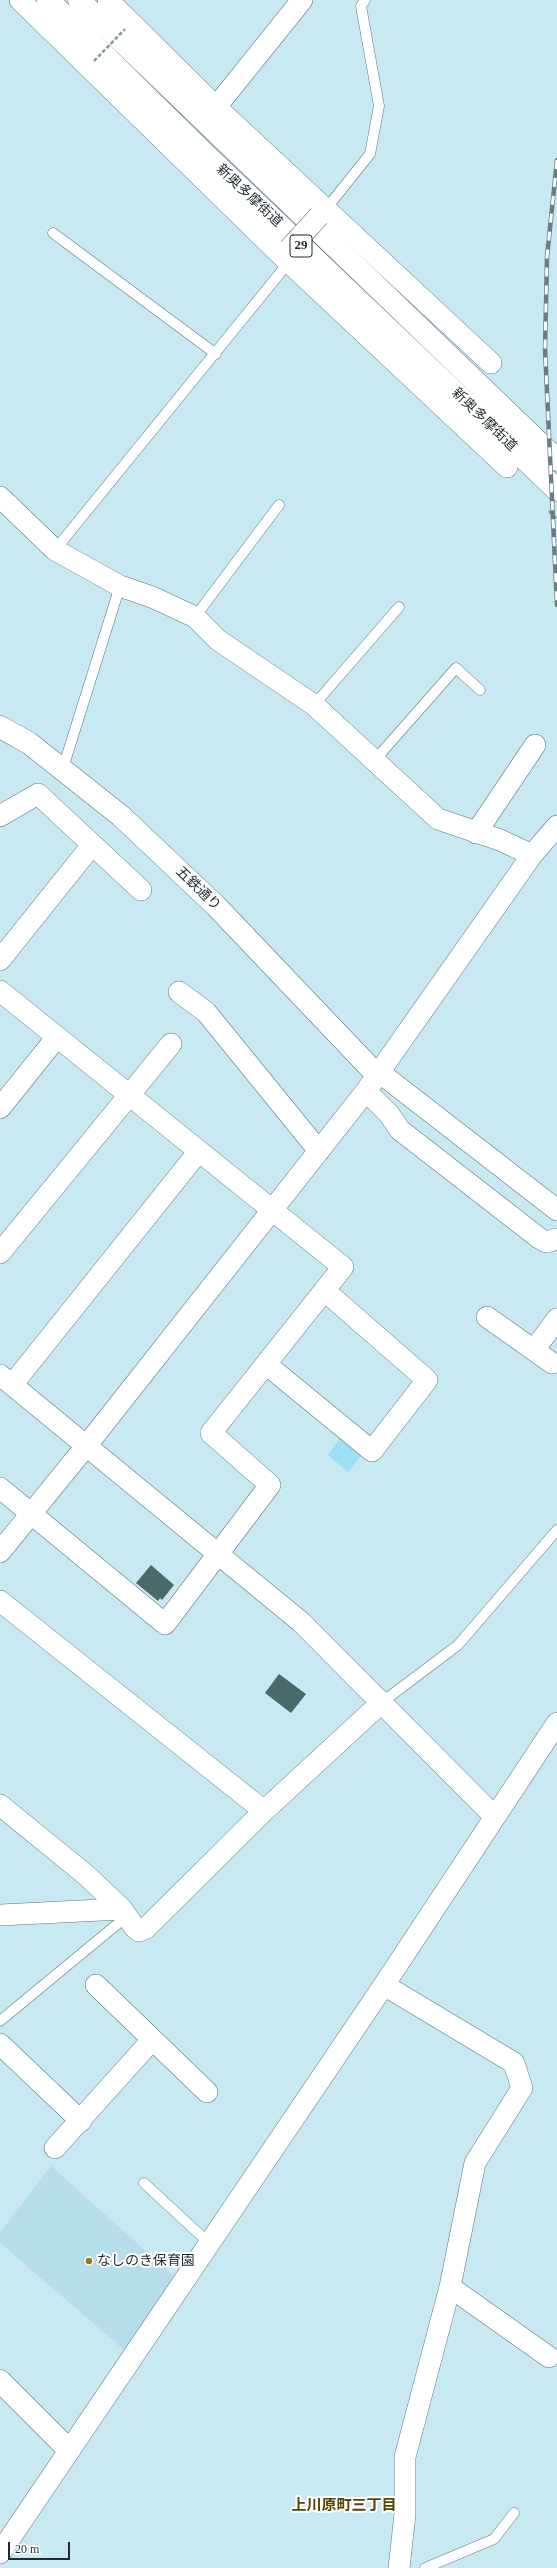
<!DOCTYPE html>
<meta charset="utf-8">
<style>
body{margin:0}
#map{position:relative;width:557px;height:2568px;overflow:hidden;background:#c8e8f2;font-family:"Times New Roman",serif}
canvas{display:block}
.scale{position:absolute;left:8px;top:2542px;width:62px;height:18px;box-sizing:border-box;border:2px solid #1f2b2f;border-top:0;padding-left:5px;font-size:12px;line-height:14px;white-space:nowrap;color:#1f2b2f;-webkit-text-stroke:3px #fff;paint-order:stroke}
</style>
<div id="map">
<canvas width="557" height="2568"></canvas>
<div class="scale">20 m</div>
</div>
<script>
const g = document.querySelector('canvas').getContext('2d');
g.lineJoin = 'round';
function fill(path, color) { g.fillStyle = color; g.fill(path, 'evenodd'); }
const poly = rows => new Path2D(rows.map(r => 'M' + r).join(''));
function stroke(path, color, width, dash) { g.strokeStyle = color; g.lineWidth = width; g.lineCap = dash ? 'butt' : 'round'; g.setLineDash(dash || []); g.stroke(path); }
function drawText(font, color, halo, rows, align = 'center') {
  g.font = font + ' "Times New Roman","Noto Sans JP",serif'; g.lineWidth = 4; g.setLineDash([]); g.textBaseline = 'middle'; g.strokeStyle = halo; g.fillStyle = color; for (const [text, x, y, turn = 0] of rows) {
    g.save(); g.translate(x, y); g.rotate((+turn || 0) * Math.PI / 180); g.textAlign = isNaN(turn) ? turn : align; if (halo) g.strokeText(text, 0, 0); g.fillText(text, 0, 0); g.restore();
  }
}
fill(poly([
 [51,2166,178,2280,129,2354,0,2243,0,2232]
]), '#b6ddea');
fill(poly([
 [342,1435,363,1453,348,1472,328,1455]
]), '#9be0f7');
fill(poly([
 [151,1565,174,1585,162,1600,160,1598,158,1601,136,1583],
 [279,1674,306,1694,291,1713,265,1693]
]), '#4a6969');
const service = poly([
 [326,209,370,154,379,106,361,6,365,0],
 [53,233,216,354],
 [55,550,289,262],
 [195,617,279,505],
 [314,705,399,607],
 [374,761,456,668,480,690],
 [63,768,120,586],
 [381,1703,458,1645,557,1530],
 [0,2021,126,1917],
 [144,2183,209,2243],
 [425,2568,494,2539,514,2513]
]);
const minor = poly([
 [20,0,282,256,507,467],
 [108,0,216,107,491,363],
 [216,107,302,0],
 [0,497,55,550,120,586,152,597,195,617,218,640,314,705,438,819,500,840,532,855],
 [0,816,38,794,141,890],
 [476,833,535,745],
 [0,960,92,845],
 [0,991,343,1267,211,1433,270,1485,165,1624,0,1488],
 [179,992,206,1012,319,1151],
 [379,1072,557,1210],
 [366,1091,389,1114,400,1130,539,1238,546,1242,557,1239],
 [0,1108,57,1037],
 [0,1253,171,1044],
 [487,1317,552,1363],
 [534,1350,557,1319],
 [267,1365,372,1451,427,1380,325,1291],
 [0,1375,301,1622,494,1816],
 [12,1385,199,1151],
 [0,1552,87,1445,366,1091,532,855,557,826],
 [0,1601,264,1811],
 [0,1805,86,1875,122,1909,135,1928,139,1931,146,1928,264,1811,381,1703],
 [0,1915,122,1909],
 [96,1985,207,2092],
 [384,1985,514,2063,522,2088,475,2163,450,2287,405,2457,405,2514,399,2568],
 [0,2044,81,2121],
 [55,2148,152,2040],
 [450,2287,549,2357],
 [0,2553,384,1985,557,1723]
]);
const tertiary = poly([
 [0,727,29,743,121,816,216,906,377,1075],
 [0,2381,69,2450]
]);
const primary = poly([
 [48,0,206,155,557,490],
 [79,0,557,460]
]);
stroke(service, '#5b7781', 11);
stroke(minor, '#5b7781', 22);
stroke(tertiary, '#5b7781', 23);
stroke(primary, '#5b7781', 23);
stroke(poly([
 [549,511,557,519]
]), '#829aa1', 2.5, [4, 2]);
stroke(service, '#fff', 10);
stroke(minor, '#fff', 21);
stroke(tertiary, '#fff', 22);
stroke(primary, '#fff', 22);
const rail = poly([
 [557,160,547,257,545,349,557,605]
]);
stroke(rail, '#697d84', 4.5);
stroke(rail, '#fff', 3, [9]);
const minorBridge = poly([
 [289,249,319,216]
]);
stroke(minorBridge, '#5b7781', 22, []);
stroke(poly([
 [94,61,125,29]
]), '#829aa1', 2.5, [4, 2]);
stroke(minorBridge, '#fff', 21);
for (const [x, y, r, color] of [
 [89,2261,4,"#917b22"]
]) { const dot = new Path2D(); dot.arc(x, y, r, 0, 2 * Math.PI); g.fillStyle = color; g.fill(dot); stroke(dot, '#fff', 1.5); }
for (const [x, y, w] of [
 [301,246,22]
]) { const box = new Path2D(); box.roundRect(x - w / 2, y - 11, w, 22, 3); g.fillStyle = '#fff'; g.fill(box); stroke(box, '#1f2b2f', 1); }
drawText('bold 13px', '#1f2b2f', null, [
 ["29",301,246]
]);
drawText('14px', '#1f2b2f', '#fff', [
 ["新奥多摩街道",249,196,43],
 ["新奥多摩街道",484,420,44],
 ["五鉄通り",198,889,44]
]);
drawText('14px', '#1f2b2f', '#fff', [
 ["なしのき保育園",97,2261]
], 'left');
drawText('bold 15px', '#534401', '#fff', [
 ["上川原町三丁目",344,2506]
]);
</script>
